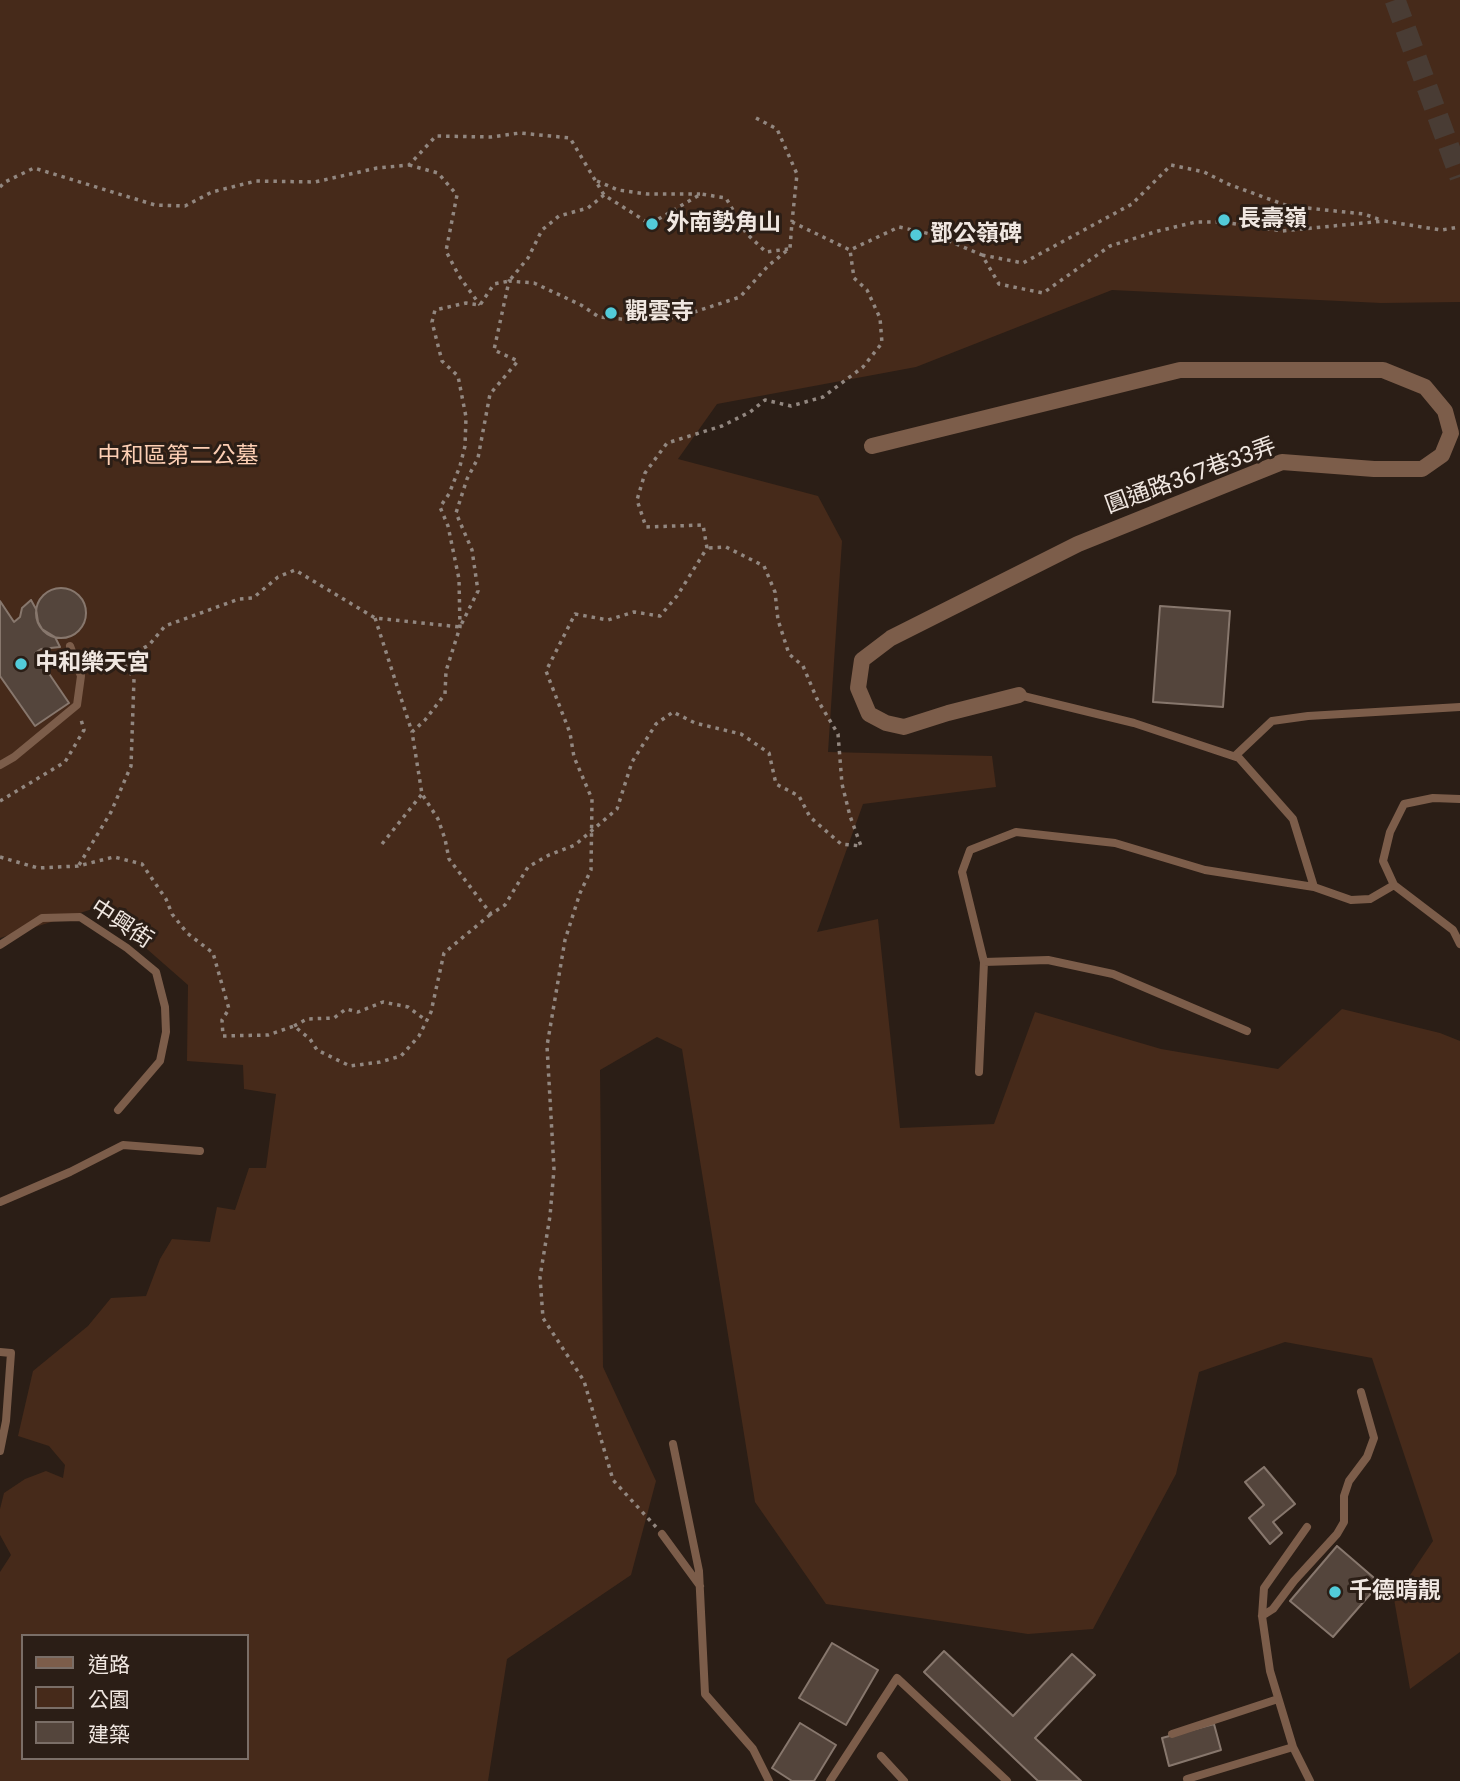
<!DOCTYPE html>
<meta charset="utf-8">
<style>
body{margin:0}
#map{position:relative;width:1460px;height:1781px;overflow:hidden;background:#2b1e16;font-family:Roboto,"Noto Sans TC",sans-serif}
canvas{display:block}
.legend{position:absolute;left:21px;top:1634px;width:228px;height:126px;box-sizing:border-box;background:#2b1e16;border:2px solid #7a6e67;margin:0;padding:9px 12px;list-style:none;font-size:21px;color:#f0e7e1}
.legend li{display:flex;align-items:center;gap:14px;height:35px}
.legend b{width:35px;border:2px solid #7a6e67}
</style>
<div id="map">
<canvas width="1460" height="1781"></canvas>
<ul class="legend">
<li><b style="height:9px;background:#7c5d4a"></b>道路</li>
<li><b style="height:19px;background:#462a1a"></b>公園</li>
<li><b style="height:19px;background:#54453c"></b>建築</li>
</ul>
</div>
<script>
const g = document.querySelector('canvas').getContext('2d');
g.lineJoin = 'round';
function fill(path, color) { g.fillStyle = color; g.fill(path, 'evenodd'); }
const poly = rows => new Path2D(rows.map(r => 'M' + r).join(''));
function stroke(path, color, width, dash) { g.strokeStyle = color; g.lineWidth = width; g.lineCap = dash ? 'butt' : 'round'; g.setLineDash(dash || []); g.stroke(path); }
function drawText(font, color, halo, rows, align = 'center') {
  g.font = font + ' Roboto,"Noto Sans TC",sans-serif'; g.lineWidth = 6; g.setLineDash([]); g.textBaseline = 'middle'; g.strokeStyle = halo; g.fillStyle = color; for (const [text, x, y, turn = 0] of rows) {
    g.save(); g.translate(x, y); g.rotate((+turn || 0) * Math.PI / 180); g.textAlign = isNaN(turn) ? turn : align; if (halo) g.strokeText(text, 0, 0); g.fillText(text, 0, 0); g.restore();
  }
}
fill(poly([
 [0,0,1460,0,1460,302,1381,303,1112,290,916,367,717,404,678,459,818,496,842,541,828,752,992,756,996,787,863,804,817,932,878,919,900,1128,994,1124,1035,1012,1161,1049,1278,1069,1342,1009,1440,1033,1460,1041,1460,1652,1410,1689,1394,1599,1433,1541,1372,1358,1285,1342,1199,1372,1176,1474,1093,1629,1028,1634,826,1604,755,1502,682,1049,657,1037,600,1070,603,1367,656,1481,631,1575,507,1659,488,1781,0,1781,0,1572,11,1555,0,1535,0,1509,4,1493,25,1479,46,1471,63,1478,65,1465,49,1446,18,1436,33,1371,88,1326,111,1298,146,1296,160,1259,172,1239,210,1242,217,1207,235,1210,249,1168,266,1168,276,1094,244,1089,243,1065,187,1061,188,985,99,907,0,938],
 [23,1636,247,1636,247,1758,23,1758]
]), '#462a1a');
const building = poly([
 '36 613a25 25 0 1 1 50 0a25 25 0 1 1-50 0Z',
 [31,600,36,609,38,622,42,629,55,637,60,647,41,649,35,653,69,703,35,726,0,676,0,601,14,622,20,617,22,608,31,600],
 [1160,606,1230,611,1223,707,1153,702,1160,606],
 [1264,1467,1295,1504,1273,1522,1282,1533,1270,1544,1249,1518,1264,1505,1245,1482,1264,1467],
 [1337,1546,1380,1583,1333,1637,1290,1601,1337,1546],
 [832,1643,878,1670,846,1725,799,1698,832,1643],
 [944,1651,1013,1716,1072,1654,1095,1675,1035,1738,1081,1781,1038,1781,924,1672,944,1651],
 [800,1723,836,1745,814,1781,792,1781,772,1768,800,1723],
 [1214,1724,1221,1750,1169,1766,1162,1738,1214,1724]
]);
fill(building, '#54453c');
stroke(building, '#87776d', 2);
stroke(poly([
 [1395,0,1460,177]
]), '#493c34', 21, [21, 10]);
stroke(poly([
 [756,118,777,129,797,174,792,222],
 [409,165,438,173,457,195,446,251,459,276,480,305],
 [597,181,618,190,647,194,700,194],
 [0,187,5,182,34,168,155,205,185,206,212,192,256,181,315,182,377,168,409,165,436,136,491,137,520,133,570,138,604,195,650,224,701,194,726,198,746,233,766,252,788,249],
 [604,195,588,208,559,216,542,230,528,258,509,281,494,284,480,305,466,303,435,310,432,322,442,361,458,376,466,417,465,446,460,466,449,494,440,507,448,526,459,579,460,627,446,671,445,694,425,720,412,732,422,794,438,819,445,839,449,859,491,914,505,905,528,867,549,855,575,845,617,809,632,762,656,724,673,712,695,723,741,734,769,753,776,784,799,796,810,817,841,844,861,846,850,816,842,784,838,734,817,699,803,666,789,654,778,620,775,592,764,566,726,547,707,548],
 [982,255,1023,263,1132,204,1171,165,1204,172,1228,184,1288,206,1364,214,1381,220],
 [375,618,412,732],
 [90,673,122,660,149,645,165,626,239,599,253,598,278,577,295,570,375,618,460,627,478,591,472,550,456,513,467,479,478,458,490,394,518,361,494,350,509,281,534,283,581,305,599,317,641,321,679,317,740,297,768,266,790,248,792,222,850,250,899,227,935,235,982,255,999,284,1043,293,1110,246,1158,231,1196,222,1223,222,1282,231,1384,221,1441,230,1460,227],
 [0,801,65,762,84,730,80,716],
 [382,844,422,794],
 [0,857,38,868,78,866,114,857,142,864,166,899,172,914,187,933,213,953,229,1009,222,1020,223,1036,268,1035,294,1026,310,1039,317,1050,350,1066,380,1062,401,1056,419,1036,431,1012,444,953,491,914],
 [79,865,111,812,131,766,134,679,122,660],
 [294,1026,307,1019,334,1018,346,1009,358,1012,383,1002,408,1007,427,1021],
 [656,1527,613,1480,584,1381,543,1318,540,1277,550,1216,554,1169,547,1046,565,940,580,893,591,870,592,799,574,757,570,733,546,671,575,614,608,620,634,612,660,616,677,596,707,548,703,525,646,527,637,500,645,473,667,443,722,426,750,412,765,400,791,406,823,397,863,367,882,343,880,318,867,290,854,278,850,250]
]), '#928780', 3.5, [3.5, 5]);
stroke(poly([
 [1019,695,1134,723,1239,758,1293,819,1314,887],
 [1235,756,1272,721,1308,716,1460,707],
 [0,765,14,757,77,705,81,676,70,646],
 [1394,885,1383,861,1390,832,1404,804,1433,798,1460,799],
 [0,945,42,918,80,917,127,948,156,972,165,1007,166,1032,160,1061,118,1110],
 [984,962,1048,960,1113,974,1247,1031],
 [979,1072,984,962,962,872,970,850,1016,832,1115,843,1205,870,1314,887,1351,900,1370,899,1394,885,1453,930,1460,944],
 [0,1202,70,1172,123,1145,200,1151],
 [0,1352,11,1353,6,1421,0,1451],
 [673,1444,699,1571,705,1694,753,1749,769,1781],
 [1307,1527,1264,1588,1262,1616,1270,1671,1293,1747,1310,1781],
 [662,1534,700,1586],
 [1262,1616,1273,1609,1294,1581,1337,1534,1344,1522,1344,1496,1349,1481,1367,1457,1374,1438,1361,1392],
 [1172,1734,1278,1699],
 [881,1756,904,1781],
 [1187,1779,1293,1747],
 [830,1781,897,1678,1007,1781]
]), '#7c5d4a', 8);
stroke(poly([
 [872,446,1180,370,1383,370,1425,387,1445,411,1451,433,1442,455,1422,469,1374,469,1282,462,1078,544,891,638,862,660,858,688,869,714,886,723,904,727,948,713,1019,695]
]), '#7c5d4a', 16);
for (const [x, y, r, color] of [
 [1224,220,7,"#52cbd9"],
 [652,224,7,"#52cbd9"],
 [916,235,7,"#52cbd9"],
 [611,313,7,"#52cbd9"],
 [21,664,7,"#52cbd9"],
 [1335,1592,7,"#52cbd9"]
]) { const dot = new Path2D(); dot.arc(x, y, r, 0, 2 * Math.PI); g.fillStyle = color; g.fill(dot); stroke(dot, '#2b1e16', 2.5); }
drawText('bold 23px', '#f0e7e1', '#2b1e16', [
 ["長壽嶺",1238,220],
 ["外南勢角山",666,224],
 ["鄧公嶺碑",930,235],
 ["觀雲寺",625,313],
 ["中和樂天宮",35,664],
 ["千德晴靚",1349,1592]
], 'left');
drawText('23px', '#fdcfb4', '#2b1e16', [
 ["中和區第二公墓",178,457]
]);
drawText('23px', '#f0e7e1', '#2b1e16', [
 ["圓通路367巷33弄",1191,477,-20],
 ["中興街",121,925,33]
]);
</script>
